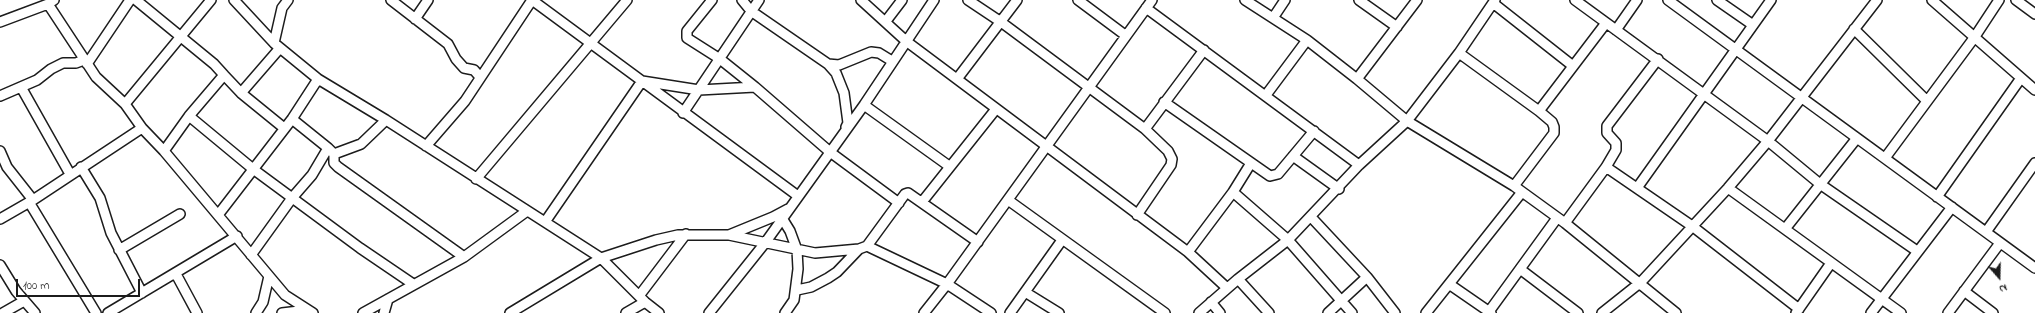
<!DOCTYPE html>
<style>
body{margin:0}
#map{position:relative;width:2035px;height:313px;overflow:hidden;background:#fff;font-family:"Indie Flower",sans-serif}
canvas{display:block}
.north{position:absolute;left:1979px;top:257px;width:40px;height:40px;-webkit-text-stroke:3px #fff;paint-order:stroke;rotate:160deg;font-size:11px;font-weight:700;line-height:16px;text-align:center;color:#1c1c1c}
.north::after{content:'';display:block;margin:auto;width:14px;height:18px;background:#1c1c1c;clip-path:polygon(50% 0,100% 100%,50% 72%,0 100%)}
.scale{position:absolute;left:16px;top:279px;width:124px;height:18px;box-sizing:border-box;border:2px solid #1c1c1c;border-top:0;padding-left:5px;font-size:12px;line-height:14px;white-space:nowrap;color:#1c1c1c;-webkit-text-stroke:3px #fff;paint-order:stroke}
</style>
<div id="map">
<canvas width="2035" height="313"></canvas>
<div class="north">N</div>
<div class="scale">100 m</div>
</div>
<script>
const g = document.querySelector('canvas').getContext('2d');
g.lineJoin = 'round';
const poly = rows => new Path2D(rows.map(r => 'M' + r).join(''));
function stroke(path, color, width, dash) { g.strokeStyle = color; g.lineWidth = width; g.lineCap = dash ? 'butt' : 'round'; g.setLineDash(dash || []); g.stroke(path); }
const street = poly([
 [136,0,214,64,224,75],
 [211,0,125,104,142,128,164,151,285,295,313,313],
 [234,0,274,43,318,79,386,120,601,258,645,302,659,313],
 [391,0,448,44,456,59,464,68,474,70,480,77],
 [712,0,687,31,687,38,720,59,755,87],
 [742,0,751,11,828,64,839,65,871,52,879,53,892,61],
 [861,0,906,41,1188,252,1227,288],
 [968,0,1001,22,1145,129,1168,151,1172,159,1171,165,1137,215],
 [1078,0,1125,35],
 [1245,0,1307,40,1357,79,1407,121,1514,186,1565,223,1676,313],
 [1359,0,1397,27],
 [1575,0,1768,141,1820,184,1917,251],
 [1668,0,2035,268],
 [1717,0,1753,25],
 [1932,0,2035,90],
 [2016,0,2035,14],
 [1493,3,1573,66],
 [48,4,96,77,125,104],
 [1146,8,1359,165],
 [1273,18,1285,0],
 [415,19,428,0],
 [886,21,902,0],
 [0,22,48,4,54,0],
 [1854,29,1926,100],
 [1616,30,1637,0],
 [274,43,282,8,288,0],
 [1459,53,1539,111,1552,122,1554,127,1554,133,1514,186],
 [87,64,130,0],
 [828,64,836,73,844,93,848,123,846,127],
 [957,79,1017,0],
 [1357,79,1417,0],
 [21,87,70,174],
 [241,93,280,48],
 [1266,95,1307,40],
 [0,96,37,80,51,69,63,63,76,63,84,60],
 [1164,102,1270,176,1278,174,1314,131],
 [864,105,949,166],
 [1539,111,1606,23],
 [683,113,759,0],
 [189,116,224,75,241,93,284,128],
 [292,119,328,148,334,154,334,163,338,167,464,257],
 [1145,129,1204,50],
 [426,146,465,101,532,0,798,196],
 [0,151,7,167,33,200],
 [164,151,189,116,253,169,360,248,413,284],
 [334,154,361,144,386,120],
 [1293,156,1339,189],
 [1885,158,1974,38,1999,0],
 [1251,163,1233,192,1288,240,1352,313],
 [81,167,100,198,111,233,142,293],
 [1606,167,1692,226,1799,309],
 [476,179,627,0],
 [1637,188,1771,0],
 [1728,188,1901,313],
 [1937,197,2021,78],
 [1008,200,1165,313],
 [29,202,96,313],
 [922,202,996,109],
 [218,215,292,119,318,79],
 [1311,217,1367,277,1395,313],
 [782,218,790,231,797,250,798,269,794,300,785,313],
 [0,219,33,200,142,128],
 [545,222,642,81,699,90,755,87,830,152,899,203],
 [1565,223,1606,167,1616,150,1616,143,1607,133,1607,126,1658,59],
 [1785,229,1857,138],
 [1986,232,2035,163],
 [729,235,773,217,788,209],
 [867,246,947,284,991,313],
 [119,250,180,214],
 [1188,252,1233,192],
 [251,255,292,198,312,175,328,148],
 [0,265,16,291,35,313],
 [1520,269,1578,313],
 [176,274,197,313],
 [1238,279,1269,313],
 [1449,284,1491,313],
 [797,290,811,287,828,278,837,272,859,249],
 [1964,291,1993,313],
 [1025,292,1059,313],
 [639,296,686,234],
 [1211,302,1220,313],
 [3,313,24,301],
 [108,313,237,236],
 [256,313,263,302,269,276],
 [282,313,308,310],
 [363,313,464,257,527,211],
 [384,313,388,299],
 [510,313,601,258,656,240,678,235,729,235,815,253,859,249,867,246,905,194,908,193,978,242],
 [626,313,645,302],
 [709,313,765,243,864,105,934,0],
 [924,313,947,284,1152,0],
 [1010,313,1062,240],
 [1199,313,1238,279,1288,240,1359,165,1407,121,1459,53,1495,0],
 [1328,313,1367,277],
 [1426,313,1522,192],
 [1488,313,1557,218],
 [1602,313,1641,282,1728,188,1768,141,1877,0],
 [1796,313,1831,263],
 [1871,313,1952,207],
 [1948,313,2000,243]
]);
stroke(street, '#1c1c1c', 12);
stroke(street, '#fff', 9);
</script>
